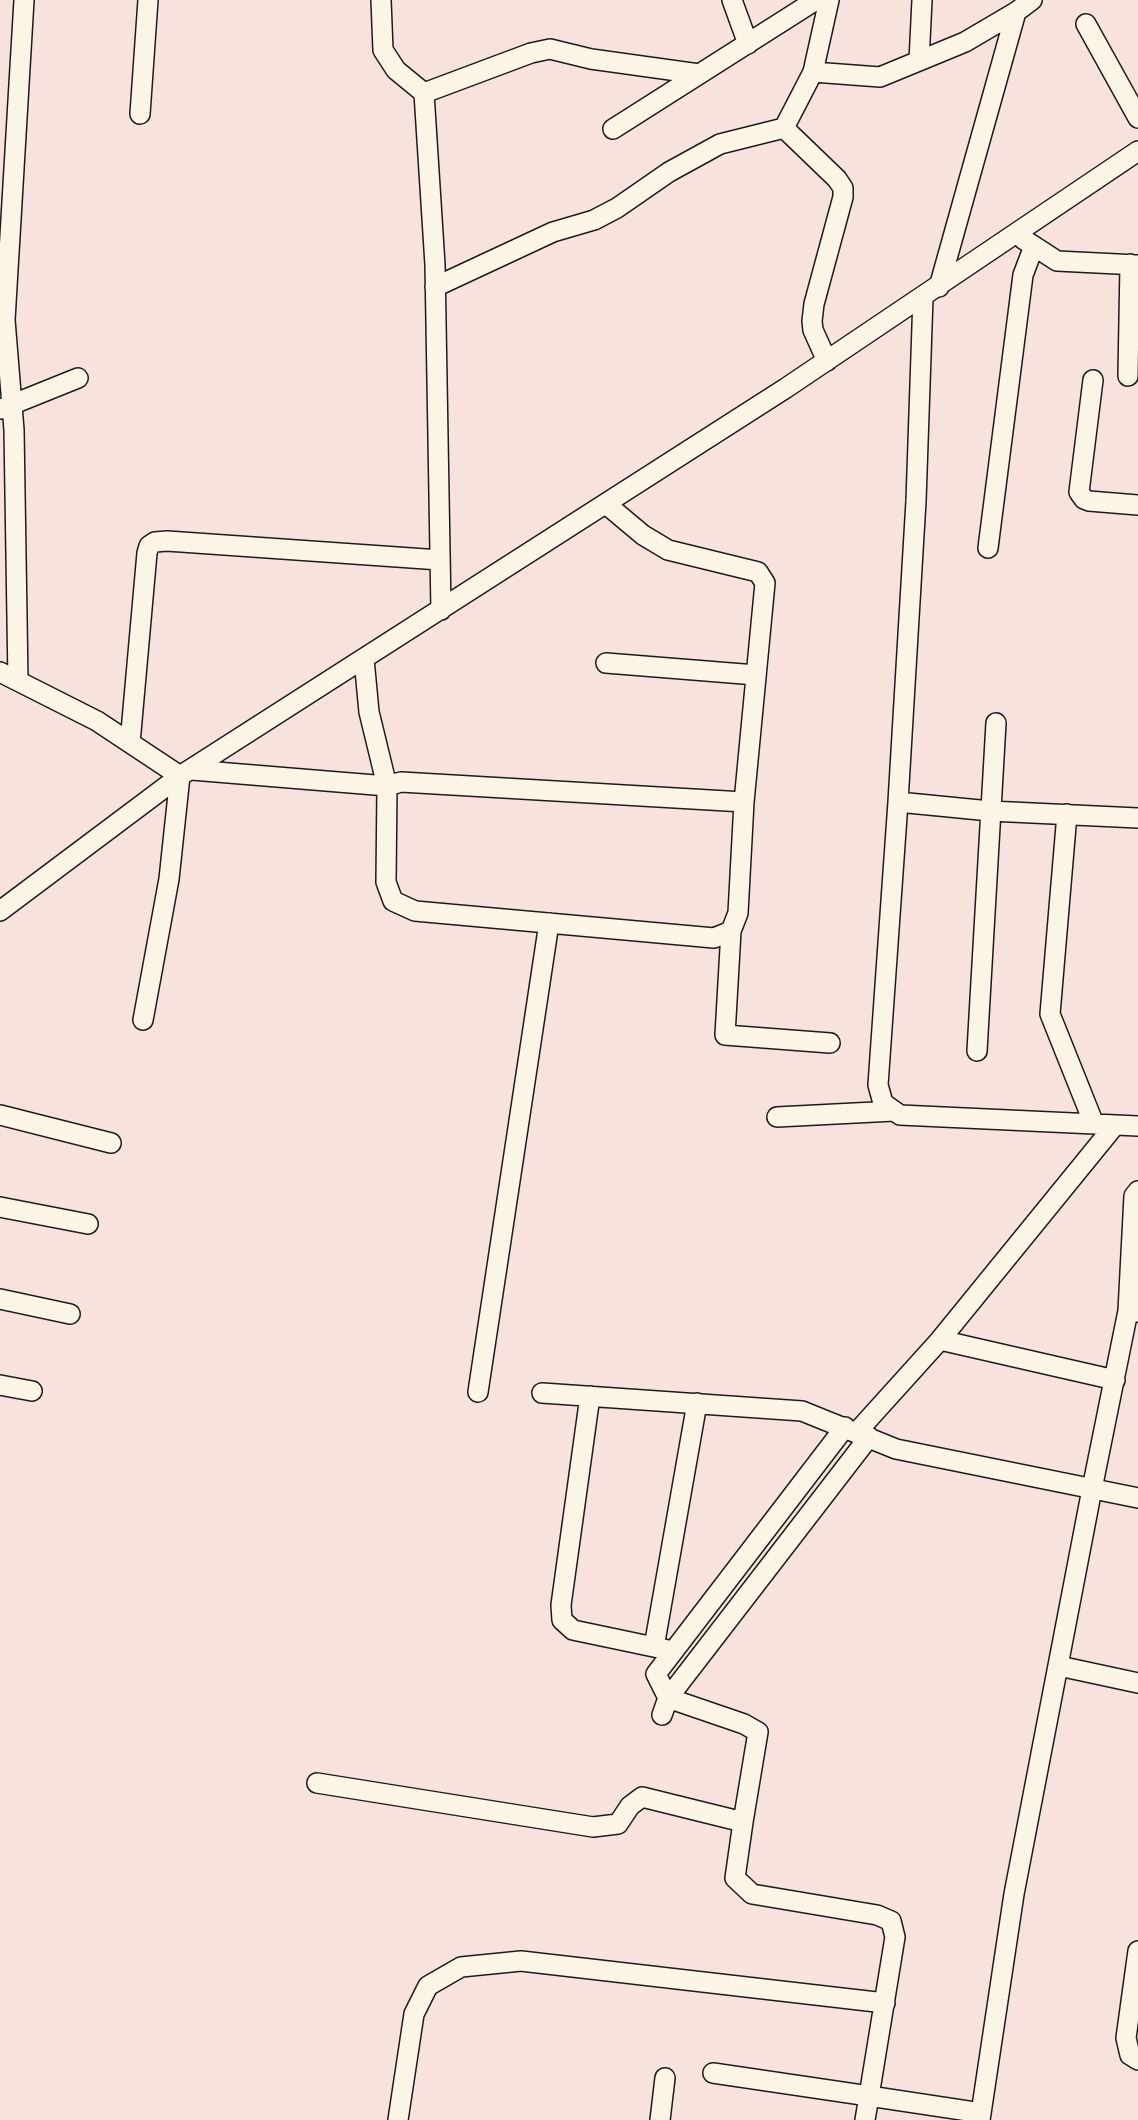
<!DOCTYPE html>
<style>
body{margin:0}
canvas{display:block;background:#f8e2dd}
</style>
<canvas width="1138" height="2120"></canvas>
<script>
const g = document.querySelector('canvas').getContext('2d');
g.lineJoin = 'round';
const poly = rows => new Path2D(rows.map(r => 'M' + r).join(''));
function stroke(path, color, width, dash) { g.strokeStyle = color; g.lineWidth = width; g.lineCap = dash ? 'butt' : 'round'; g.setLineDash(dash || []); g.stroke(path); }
const minor = poly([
 [381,0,383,50,396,70,424,93,435,265,441,610],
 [732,0,748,44],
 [829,0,813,72,880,77,965,42,1016,12,1032,0],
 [1086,24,1138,118],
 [919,61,922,0],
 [424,93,531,53,550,49,591,59,699,74],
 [140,114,148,0],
 [784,128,837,179,843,188,843,197,814,304,812,321,813,330,827,361],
 [613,129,816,0],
 [1023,239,1057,261,1138,265],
 [435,287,553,232,594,220,617,208,669,172,720,144,784,128,813,72],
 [939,287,1016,12],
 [923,297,916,501,898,802,878,1085,883,1103,900,1115,1138,1126],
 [1128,376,1130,264],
 [1093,380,1079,492,1084,499,1089,501,1138,505],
 [1,409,78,378],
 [988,548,1023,275,1034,246],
 [364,659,369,712,387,786,386,882,393,901,415,911,714,938,731,931,738,913,744,802,765,583,758,572,668,550,643,535,606,504],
 [606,663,756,675],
 [0,672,97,721,180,776,786,388,1138,151],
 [18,681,14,430,5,320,24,0],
 [130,743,147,553,149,546,155,542,167,541,440,560],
 [192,770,387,786,401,782,744,802],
 [898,802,990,811,1138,818],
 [1067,814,1050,1014,1094,1124],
 [0,911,180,776,169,879,143,1020],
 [731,931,725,1035,830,1043],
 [977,1051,996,723],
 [0,1115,111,1143],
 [777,1117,894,1111],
 [0,1207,88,1224],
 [0,1299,70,1314],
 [1128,1311,1134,1196,1138,1191],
 [940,1340,1115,1125],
 [0,1385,32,1391],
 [478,1392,549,923],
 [542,1393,802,1411,896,1449,1138,1498],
 [590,1396,561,1605,562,1620,573,1630,673,1651],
 [856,1433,940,1340,1115,1380],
 [654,1647,697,1403],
 [1059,1666,1138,1683],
 [662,1715,668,1698,656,1674,845,1427],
 [317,1783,593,1827,618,1824,630,1806,642,1797,743,1822,735,1878,752,1894,877,1915,891,1921,895,1937,869,2096,981,2113],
 [743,1822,758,1732,744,1724,668,1698,869,1437],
 [1138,1951,1126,2038,1130,2055,1138,2060],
 [713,2073,869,2096,865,2120],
 [398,2120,414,2014,428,1986,461,1967,521,1961,885,2003],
 [660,2120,665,2078],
 [980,2120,1014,1894,1092,1489,1128,1311,1138,1312]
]);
stroke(minor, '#1c1c1c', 22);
stroke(minor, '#fcf5e5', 19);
</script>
